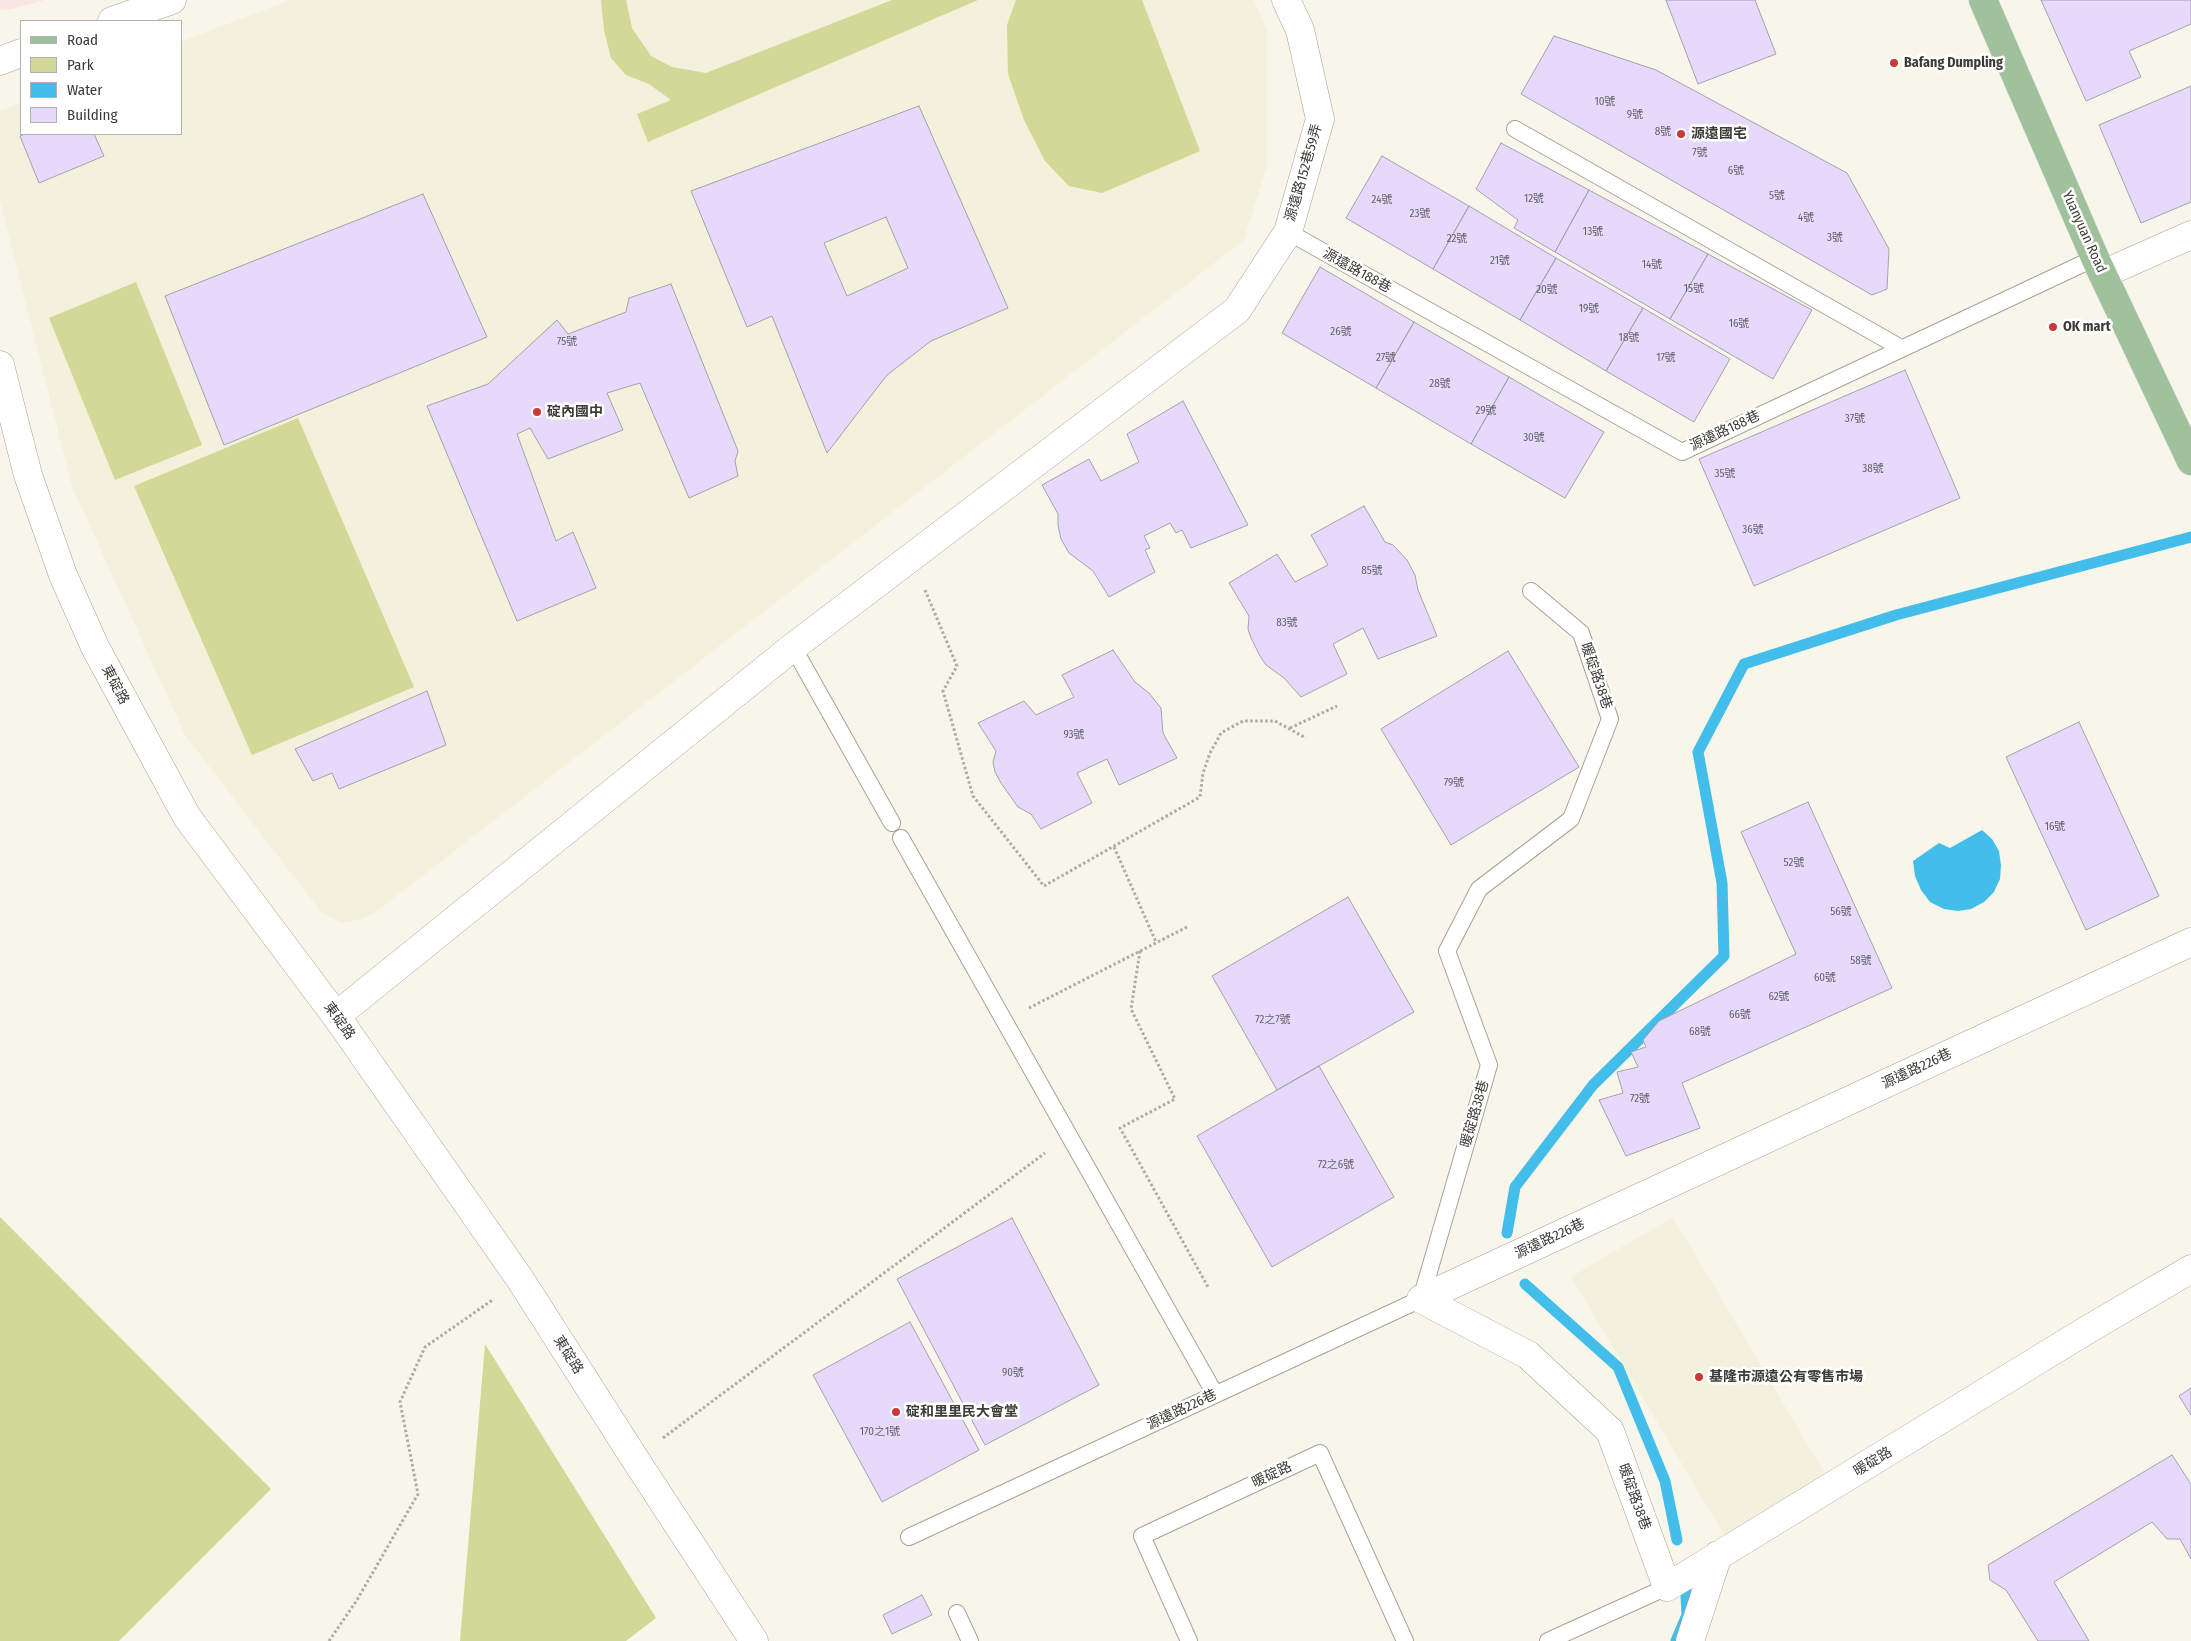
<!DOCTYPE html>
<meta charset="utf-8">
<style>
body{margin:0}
#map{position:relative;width:2191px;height:1641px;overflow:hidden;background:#f8f6ea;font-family:"Fira Sans Condensed",sans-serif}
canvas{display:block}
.legend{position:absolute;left:20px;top:20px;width:162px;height:115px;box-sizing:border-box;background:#fff;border:1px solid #b1b1af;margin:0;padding:6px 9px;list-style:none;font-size:15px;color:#3c3b36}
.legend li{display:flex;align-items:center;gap:10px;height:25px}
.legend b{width:25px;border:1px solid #b1b1af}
</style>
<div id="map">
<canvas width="2191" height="1641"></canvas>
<ul class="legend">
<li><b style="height:6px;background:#9fc29d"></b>Road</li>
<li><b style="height:14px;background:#d2d895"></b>Park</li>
<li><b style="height:14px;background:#43beeb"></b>Water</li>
<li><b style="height:14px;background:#e7d9fc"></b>Building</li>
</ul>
</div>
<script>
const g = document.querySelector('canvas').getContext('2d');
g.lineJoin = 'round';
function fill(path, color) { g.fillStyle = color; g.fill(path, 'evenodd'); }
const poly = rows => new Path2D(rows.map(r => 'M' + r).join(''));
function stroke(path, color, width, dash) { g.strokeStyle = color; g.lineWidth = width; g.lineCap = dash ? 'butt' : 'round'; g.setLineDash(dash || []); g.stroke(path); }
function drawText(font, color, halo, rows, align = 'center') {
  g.font = font + ' "Fira Sans Condensed","Noto Sans TC",sans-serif'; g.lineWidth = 5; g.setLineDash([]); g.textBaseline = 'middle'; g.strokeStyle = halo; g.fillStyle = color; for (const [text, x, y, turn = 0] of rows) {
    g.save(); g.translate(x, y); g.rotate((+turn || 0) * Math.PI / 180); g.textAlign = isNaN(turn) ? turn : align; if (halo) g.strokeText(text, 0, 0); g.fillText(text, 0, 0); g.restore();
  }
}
fill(poly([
 [290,0,1254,0,1267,30,1267,165,1244,240,377,911,365,918,342,923,322,912,311,899,185,735,72,486,0,201,0,111,21,103,21,134,181,134,181,42],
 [1673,1217,1827,1477,1726,1538,1571,1277]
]), '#f3f0db');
fill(poly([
 [0,0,45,0,12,9,0,10]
]), '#fce6e3');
fill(poly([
 [601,0,626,0,632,28,651,56,672,67,706,73,892,0,978,0,648,142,637,114,671,100,649,84,626,75,611,58,604,30],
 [1016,0,1142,0,1200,151,1102,193,1069,186,1045,161,1024,120,1008,74,1007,25],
 [136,282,202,445,115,480,49,318],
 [298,418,414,687,252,755,134,486],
 [0,1217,271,1489,119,1641,0,1641],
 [485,1344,656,1618,626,1641,460,1641]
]), '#d2d895');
fill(poly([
 [1982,830,1992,839,1999,851,2001,865,2000,879,1994,892,1984,902,1971,909,1958,911,1944,909,1930,902,1921,890,1915,876,1913,861,1939,843,1950,848]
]), '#43beeb');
stroke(poly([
 [1507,1233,1515,1187,1593,1085,1724,956,1722,883,1698,752,1744,664,1896,615,2191,537],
 [1525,1284,1618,1367,1665,1481,1677,1540],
 [1676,1641,1687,1615,1685,1577]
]), '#43beeb', 11);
const building = poly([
 [1666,0,1755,0,1776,54,1698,84,1666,0],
 [2041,0,2191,0,2191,24,2129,51,2141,77,2086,101,2041,0],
 [1554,36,1656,70,1847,173,1889,249,1887,289,1872,295,1521,94,1554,36],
 [2191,86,2191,202,2141,223,2099,125,2191,86],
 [919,106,1008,308,931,341,887,375,827,453,772,316,747,327,691,191,919,106],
 [886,217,908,268,847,296,824,243,886,217],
 [25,134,94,134,104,156,39,183,20,136,25,134],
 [1501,143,1589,190,1555,252,1514,228,1518,220,1476,189,1501,143],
 [1382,156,1469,206,1433,269,1346,218,1382,156],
 [1589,190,1708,254,1670,319,1555,252,1589,190],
 [423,194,487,337,224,445,165,296,423,194],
 [1469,206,1556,258,1520,320,1433,269,1469,206],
 [1708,254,1812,310,1773,379,1670,319,1708,254],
 [1556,258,1643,308,1606,371,1520,320,1556,258],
 [1320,267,1414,322,1376,388,1282,333,1320,267],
 [671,284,738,451,735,461,738,476,689,498,640,383,607,393,623,430,548,459,530,428,517,434,556,541,573,532,596,588,517,621,427,406,488,384,557,320,568,334,626,312,629,298,671,284],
 [1643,308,1730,359,1694,422,1606,371,1643,308],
 [1414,322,1509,377,1471,444,1376,388,1414,322],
 [1905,370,1960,498,1754,586,1699,459,1905,370],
 [1509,377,1604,432,1565,498,1471,444,1509,377],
 [1183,401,1248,525,1191,548,1182,530,1176,533,1170,523,1144,536,1150,548,1145,550,1155,572,1109,597,1093,571,1069,553,1061,539,1058,525,1058,514,1042,485,1089,459,1101,481,1139,462,1127,434,1183,401],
 [1364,506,1385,542,1393,545,1407,560,1415,575,1418,590,1437,636,1378,659,1363,628,1333,644,1347,674,1301,697,1284,678,1266,665,1260,656,1251,638,1248,629,1249,616,1229,583,1277,554,1295,582,1328,565,1311,535,1364,506],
 [1113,650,1135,682,1149,693,1161,708,1163,733,1177,758,1119,785,1107,759,1077,773,1092,803,1041,829,1031,814,1018,807,1001,783,995,772,993,762,996,751,978,723,1024,701,1036,715,1074,697,1062,675,1113,650],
 [1508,651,1579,767,1451,845,1381,729,1508,651],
 [427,691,446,745,339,789,332,773,313,781,295,749,427,691],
 [2079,722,2159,896,2086,930,2006,757,2079,722],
 [1808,802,1892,988,1682,1083,1700,1128,1626,1156,1599,1100,1623,1093,1617,1072,1638,1067,1631,1052,1646,1047,1643,1040,1659,1021,1796,954,1741,832,1808,802],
 [1348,897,1414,1012,1277,1090,1212,976,1348,897],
 [1319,1066,1394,1197,1272,1267,1197,1136,1319,1066],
 [1012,1218,1099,1385,985,1445,897,1279,1012,1218],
 [910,1322,979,1450,882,1502,813,1375,910,1322],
 [2191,1388,2191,1415,2179,1396,2191,1388],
 [2172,1455,2191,1484,2191,1559,2180,1539,2167,1539,2152,1522,2054,1582,2089,1641,2038,1641,2006,1590,1990,1580,1988,1565,2172,1455],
 [922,1595,932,1615,892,1634,883,1615,922,1595]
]);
fill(building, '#e7d9fc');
stroke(building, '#a6a1ac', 1);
const service = poly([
 [1515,129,1901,348],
 [1288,232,1682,452,2095,258],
 [793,647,892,823],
 [901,838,1215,1394],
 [909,1537,1421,1299,1489,1065,1447,951,1479,889,1571,819,1610,719,1581,633,1531,591],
 [957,1613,970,1641],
 [1189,1641,1142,1536,1320,1453,1405,1641],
 [1548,1641,1667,1587]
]);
const minor = poly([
 [112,21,172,0],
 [0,61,21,53],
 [2103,274,2191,235],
 [0,365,28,475,63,575,95,647,187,817,336,1016,520,1279,635,1459,754,1641],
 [336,1016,793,647,1237,310,1288,232,1320,119,1300,30,1286,0],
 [1421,1299,1528,1355,1610,1431,1667,1587,2087,1330,2191,1269],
 [1421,1299,2191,942],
 [1690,1641,1718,1555]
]);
const primary = poly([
 [1983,0,2095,258,2191,461]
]);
stroke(service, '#a5a398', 18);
stroke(minor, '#a5a398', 29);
stroke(primary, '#d4d4d3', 29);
stroke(poly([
 [925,590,957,666,943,691,973,796,1044,886,1200,797,1203,773,1210,753,1221,733,1243,721,1275,721,1306,738],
 [1290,728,1337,706],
 [1114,847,1156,942],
 [1140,951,1131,1009,1175,1099,1120,1128,1208,1287],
 [1029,1008,1187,927],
 [663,1438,1045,1153],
 [329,1641,357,1600,418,1494,400,1402,425,1347,494,1299]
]), '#adaca3', 3, [2.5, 2.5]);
stroke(service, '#fff', 16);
stroke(minor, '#fff', 28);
stroke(primary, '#9fc29d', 28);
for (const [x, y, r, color] of [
 [1894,63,5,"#c93a37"],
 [1681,134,5,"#c93a37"],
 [2053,327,5,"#c93a37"],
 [537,412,5,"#c93a37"],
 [1699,1377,5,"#c93a37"],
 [896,1412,5,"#c93a37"]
]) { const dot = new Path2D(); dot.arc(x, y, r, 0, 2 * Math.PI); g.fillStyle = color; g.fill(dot); stroke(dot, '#fff', 2); }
drawText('11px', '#676268', null, [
 ["10號",1605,102],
 ["9號",1635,115],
 ["8號",1663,132],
 ["7號",1700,153],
 ["6號",1736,171],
 ["5號",1777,196],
 ["12號",1534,199],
 ["24號",1382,200],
 ["23號",1420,214],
 ["4號",1806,218],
 ["13號",1593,232],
 ["3號",1835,238],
 ["22號",1457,239],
 ["21號",1500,261],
 ["14號",1652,265],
 ["15號",1694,289],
 ["20號",1547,290],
 ["19號",1589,309],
 ["16號",1739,324],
 ["26號",1341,332],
 ["18號",1629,338],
 ["75號",567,342],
 ["27號",1386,358],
 ["17號",1666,358],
 ["28號",1440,384],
 ["29號",1486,411],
 ["37號",1855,419],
 ["30號",1534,438],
 ["38號",1873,469],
 ["35號",1725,474],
 ["36號",1753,530],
 ["85號",1372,571],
 ["83號",1287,623],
 ["93號",1074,735],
 ["79號",1454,783],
 ["16號",2055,827],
 ["52號",1794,863],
 ["56號",1841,912],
 ["58號",1861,961],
 ["60號",1825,978],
 ["62號",1779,997],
 ["66號",1740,1015],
 ["72之7號",1273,1020],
 ["68號",1700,1032],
 ["72號",1640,1099],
 ["72之6號",1336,1165],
 ["90號",1013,1373],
 ["170之1號",880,1432]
]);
drawText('bold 14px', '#3c3b36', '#fff', [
 ["Bafang Dumpling",1904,63],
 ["源遠國宅",1691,134],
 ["OK mart",2063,327],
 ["碇內國中",547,412],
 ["基隆市源遠公有零售市場",1709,1377],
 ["碇和里里民大會堂",906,1412]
], 'left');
drawText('14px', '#3c3b36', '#fff', [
 ["源遠路152巷59弄",1304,173,-74],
 ["Yuanyuan Road",2084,232,66],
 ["源遠路188巷",1357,271,29],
 ["源遠路188巷",1725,431,-25],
 ["暖碇路38巷",1596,676,71],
 ["東碇路",115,685,62],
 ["東碇路",339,1021,54],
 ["源遠路226巷",1917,1069,-25],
 ["暖碇路38巷",1475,1114,-74],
 ["源遠路226巷",1550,1239,-25],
 ["東碇路",568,1355,58],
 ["源遠路226巷",1182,1410,-25],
 ["暖碇路",1873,1462,-31],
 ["暖碇路",1272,1475,-25],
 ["暖碇路38巷",1634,1497,70]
]);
</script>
